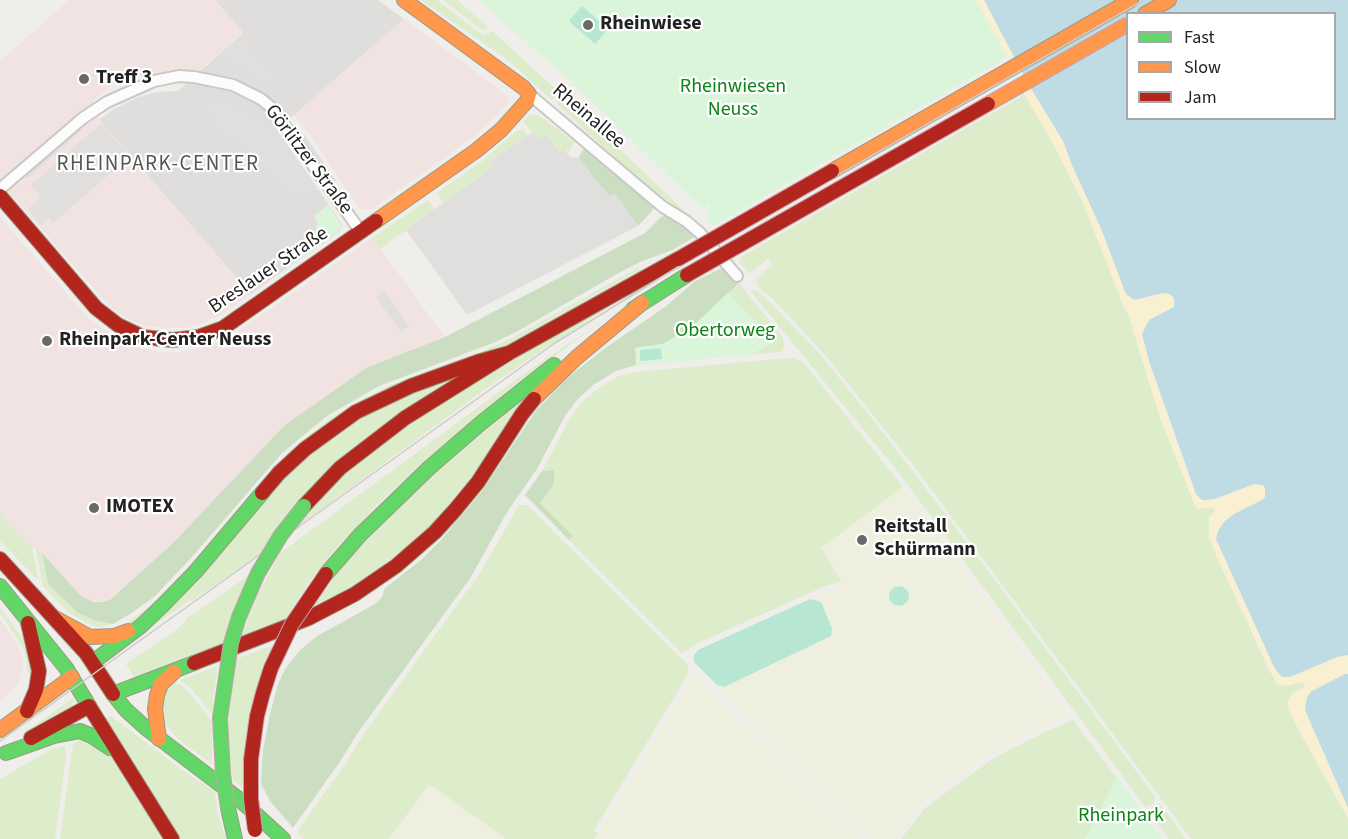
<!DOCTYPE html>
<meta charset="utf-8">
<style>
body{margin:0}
#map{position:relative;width:1348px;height:839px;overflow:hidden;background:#f0eeeb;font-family:"Source Sans 3",sans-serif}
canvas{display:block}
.legend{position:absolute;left:1126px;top:12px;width:210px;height:108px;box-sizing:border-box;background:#fff;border:2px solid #a7a7a7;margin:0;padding:8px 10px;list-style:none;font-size:18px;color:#222}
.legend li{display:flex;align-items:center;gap:12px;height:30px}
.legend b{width:30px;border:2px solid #a7a7a7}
</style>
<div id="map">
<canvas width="1348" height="839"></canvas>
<ul class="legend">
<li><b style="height:8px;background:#63d668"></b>Fast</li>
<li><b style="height:8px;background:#ff974d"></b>Slow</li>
<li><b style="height:8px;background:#b3261e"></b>Jam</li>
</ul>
</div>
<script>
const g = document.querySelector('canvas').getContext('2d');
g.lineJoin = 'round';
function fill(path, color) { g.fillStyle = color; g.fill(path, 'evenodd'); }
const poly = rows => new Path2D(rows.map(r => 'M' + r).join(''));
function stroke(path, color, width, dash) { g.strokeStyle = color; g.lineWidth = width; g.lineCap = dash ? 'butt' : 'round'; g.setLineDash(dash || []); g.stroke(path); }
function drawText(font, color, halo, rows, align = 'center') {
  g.font = font + ' "Source Sans 3",sans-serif'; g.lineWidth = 4.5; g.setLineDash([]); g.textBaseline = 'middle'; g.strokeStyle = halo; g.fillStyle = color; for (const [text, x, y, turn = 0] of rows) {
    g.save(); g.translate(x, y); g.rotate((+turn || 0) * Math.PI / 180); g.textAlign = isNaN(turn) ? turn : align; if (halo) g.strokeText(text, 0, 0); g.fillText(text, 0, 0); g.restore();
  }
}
fill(poly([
 [215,0,378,0,404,19,277,130,342,224,340,231,251,294,99,120,114,109,136,98,157,92,178,91,243,33]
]), '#dfdedc');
fill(poly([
 [69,0,215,0,243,32,196,74,138,76,113,85,93,101,99,120,251,294,222,314,204,323,186,328,166,328,146,326,128,319,110,307,0,182,0,61],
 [404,19,491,83,509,99,508,104,475,136,372,209,360,209,308,132,294,115],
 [0,217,88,318,116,338,139,348,163,352,181,352,214,344,233,335,372,238,445,337,366,368,111,598,102,602,88,600,82,597,42,553,26,542,0,513],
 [0,619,15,641,24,661,18,685,0,700]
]), '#f1e3e1');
fill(poly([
 [903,487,1069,715,983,758,922,803,896,839,870,839,723,692,694,662,694,655,698,650,810,599,843,586,821,548],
 [695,673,717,695,862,839,594,839],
 [428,784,506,839,389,839]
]), '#efefdf');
fill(poly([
 [421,0,437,0,477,31,485,35,492,31,560,93,552,100,509,61],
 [443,0,457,0,486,25,487,28,482,30],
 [1023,92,1055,147,1084,205,1124,307,1128,314,1160,417,1195,506,1213,507,1214,509,1215,512,1210,517,1209,538,1268,668,1277,684,1285,686,1303,682,1305,684,1304,688,1292,694,1287,702,1289,711,1348,818,1348,839,1191,839,916,469,826,356,775,301,757,286,759,284,755,280,773,264,768,259,749,274,739,262,740,258,761,245,1021,97],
 [564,95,688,215,688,218,666,205,556,103],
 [533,114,540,116,574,142,569,152,564,150,560,152,540,140,523,122,528,116],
 [523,129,528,135,491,160,494,166,443,203,437,193,486,158,515,132],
 [428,200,435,209,380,249,372,238],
 [638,268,639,270,505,345,358,404,193,565,134,622,119,628,149,607,194,562,299,443,332,417,388,386,467,358,512,338],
 [739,283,783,338,785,347,781,352,749,355,774,342,728,293],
 [753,289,765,297,820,354,889,440,992,576,1156,798,1153,803,1146,808,899,473,761,304,751,291],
 [622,298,498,380,297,527,342,477,393,434,471,385],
 [627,305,580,337,516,386,444,444,378,504,337,548,307,585,282,624,241,638,257,597,280,553,529,370],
 [787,358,795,358,805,364,903,487,821,548,841,581,823,587,696,644,682,653,569,540,573,536,540,503,554,484,554,470,542,471,570,418,582,402,598,389,617,377,635,372],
 [469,371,429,396,260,554,192,601,190,600,151,628,297,463,374,409],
 [535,387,473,475,427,531,353,588,308,613,347,561,430,476],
 [519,505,527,505,688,665,687,676,594,830,598,833,594,839,506,839,429,784,389,839,303,839,297,832,301,826,346,763,363,735,480,573],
 [0,513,26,542,32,546,38,580,0,541],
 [36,549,42,553,48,584,77,611,96,621,113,624,99,627,92,625,71,614,58,602,43,586],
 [249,575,222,646,134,677,126,664,176,630,187,620,186,619],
 [0,608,28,645,34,661,32,675,27,672,26,656,23,648,0,613],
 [272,646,258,682,243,788,231,779,228,746,229,715,236,659],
 [218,666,213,700,213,715,190,687,180,680],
 [174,683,181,685,188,691,212,721,212,764,178,739,164,722,161,705,166,687],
 [73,698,74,701,71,707,19,736],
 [111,716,186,773,215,791,218,815,226,839,176,839,102,720],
 [1073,720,1144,814,1127,839,901,839,926,807,994,758,1043,733],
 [79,740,102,747,113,760,163,839,60,839,73,744],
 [65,746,66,756,55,839,0,839,0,779,50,750],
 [1156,804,1161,805,1186,839,1169,839,1147,810]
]), '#ddeccb');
fill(poly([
 [584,149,593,150,654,206,652,211,638,226,615,194,610,197,578,158],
 [667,215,674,217,698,235,672,250,640,262,615,275,518,331,493,343,379,386,327,416,282,453,191,558,154,597,130,614,113,624,96,621,77,612,48,584,42,553,82,597,94,602,102,602,111,599,176,540,284,426,366,368,445,337,645,233,661,217],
 [724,267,739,283,691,328,663,344,636,348,636,365,616,371,593,385,577,400,565,416,537,469,507,512,471,577,357,734,341,760,293,828,270,801,261,784,263,750,270,714,278,684,285,669,300,650,317,636,375,604,382,597,385,588,421,560,441,540,482,491,535,412,567,378,604,349,665,307,694,282],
 [554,470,554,484,540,503,573,536,569,540,525,495,542,471]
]), '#cbdec1');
fill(poly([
 [976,0,984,0,1014,54,1007,57],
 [1030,87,1063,141,1072,165,1102,231,1126,294,1144,299,1162,293,1170,294,1174,298,1174,307,1149,320,1142,334,1177,446,1196,494,1202,500,1207,500,1215,499,1254,484,1263,485,1265,488,1265,497,1262,500,1234,514,1225,521,1290,677,1337,657,1348,655,1348,674,1326,683,1307,715,1348,808,1348,818,1299,731,1287,705,1292,694,1304,687,1305,684,1303,682,1285,686,1277,684,1216,556,1209,532,1209,517,1215,512,1214,509,1213,507,1197,509,1195,506,1160,417,1128,314,1124,307,1084,205,1055,147,1023,92]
]), '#f8f0d0');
fill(poly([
 [479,0,976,0,1007,57,713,226,705,213,711,205,709,203,703,209,571,82],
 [328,205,341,224,340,230,287,268,280,259,316,230,317,220,314,216],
 [728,293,775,342,748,355,636,365,635,348,663,344,691,328],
 [1117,777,1144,814,1162,839,1085,839]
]), '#daf5da');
fill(poly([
 [582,6,608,29,595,44,569,21],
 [661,348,662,359,640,361,640,350],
 '889 596a10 10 0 1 1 20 0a10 10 0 1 1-20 0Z',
 [810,599,821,602,832,628,831,636,724,687,717,685,694,662,694,655,698,650]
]), '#b7e6d2');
fill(poly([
 [375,2,394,23,386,30,380,23,383,20,382,19,378,21,367,9],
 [244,35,282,83,280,85,284,90,276,96,261,83,257,85,234,65,229,68,219,57],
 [215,94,268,122,277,130,322,195,313,202,308,196,296,205,259,161,231,140,216,133,211,128,216,123,211,117,204,123,194,112],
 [101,124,130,156,53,223,48,218,41,225,28,209,42,197,31,185],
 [74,128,82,130,29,177,21,175],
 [533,132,540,140,547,135,559,152,564,149,570,157,578,158,610,197,615,193,638,226,467,315,406,230,494,166,490,161],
 [305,135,336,181,329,182,297,136],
 [255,273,260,278,267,273,271,277,251,294,242,284],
 [384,291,409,326,401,332,376,297]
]), '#e0dfde');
fill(poly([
 [984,0,1348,0,1348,655,1337,657,1290,677,1282,677,1275,669,1216,539,1218,531,1225,521,1234,514,1262,500,1265,497,1265,488,1263,485,1254,484,1215,499,1207,500,1202,500,1196,494,1150,364,1142,334,1149,320,1174,307,1174,298,1170,294,1162,293,1134,300,1126,294,1102,231,1072,165,1063,141,1030,87],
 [1128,14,1334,14,1334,118,1128,118],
 [1345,674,1348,674,1348,808,1305,710,1307,697,1312,691]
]), '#bfdbe3');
const street = poly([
 [529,94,663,207,686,221,700,233,737,276],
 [0,189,83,118,107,102,154,81,179,76,194,77,233,85,261,99,272,108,361,232]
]);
const fast = poly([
 [633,309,687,275],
 [326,574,360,535,429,468,481,423,554,365],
 [0,586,66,668,89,706],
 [93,662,141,626,164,604,196,571,262,493],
 [194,663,113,694,126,710,147,729,239,799,283,839],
 [6,753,54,736,80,731,92,736,110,748],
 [228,808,235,839]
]);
const slow = poly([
 [1145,14,1169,0],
 [832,171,1131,0],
 [376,221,477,150,501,130,527,101,529,94,524,88,404,0],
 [534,399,576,358,642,303],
 [55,618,90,637,114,636,128,631],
 [0,730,72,677],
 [159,739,155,709,157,695,161,684,174,672]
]);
const jam = poly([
 [0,196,96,308,118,325,143,337,172,340,198,337,223,328,376,221],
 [262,493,279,473,305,449,356,412,411,386,477,362,509,353],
 [304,506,340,468,405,418,509,353,678,259],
 [0,559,86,653,113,694],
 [194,663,309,618,355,594,396,566,435,532,455,510,478,482,522,414,534,399],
 [89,706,172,839],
 [27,711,36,690,39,671,28,623],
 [31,738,89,706]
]);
stroke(street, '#c9c8c7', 14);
stroke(fast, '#999a82', 16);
stroke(slow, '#999a82', 16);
stroke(jam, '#999a82', 16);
stroke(street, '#fdfcfc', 10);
stroke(fast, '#63d668', 14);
stroke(slow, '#ff974d', 14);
stroke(jam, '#b3261e', 14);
stroke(poly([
 [0,741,555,343,681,265,1144,0]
]), '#ccc', 1.5);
const fastBridge = poly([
 [228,808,223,775,220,718,231,643,239,617,258,573,281,535,304,506]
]);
const slowBridge = poly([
 [988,104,1128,24]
]);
const jamBridge = poly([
 [678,259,832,171],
 [687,275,988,104],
 [255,830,251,799,251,759,257,716,263,693,271,668,292,624,326,574]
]);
stroke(fastBridge, '#c5a2ac', 16, []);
stroke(slowBridge, '#c5a2ac', 16, []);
stroke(jamBridge, '#c5a2ac', 16, []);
stroke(fastBridge, '#63d668', 14);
stroke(slowBridge, '#ff974d', 14);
stroke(jamBridge, '#b3261e', 14);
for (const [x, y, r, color] of [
 [588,25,6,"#6a6968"],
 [84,79,6,"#6a6968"],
 [47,341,6,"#6a6968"],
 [94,508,6,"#6a6968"],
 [862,540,6,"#6a6968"]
]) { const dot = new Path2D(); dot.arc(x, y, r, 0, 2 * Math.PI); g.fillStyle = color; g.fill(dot); stroke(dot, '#fff', 2); }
drawText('bold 20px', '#222', '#fff', [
 ["Rheinwiese",600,25],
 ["Treff 3",96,79],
 ["Rheinpark-Center Neuss",59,341],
 ["IMOTEX",106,508],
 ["Reitstall",874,528],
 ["Schürmann",874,551]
], 'left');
drawText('20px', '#0c8416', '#fff', [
 ["Rheinwiesen",733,88],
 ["Neuss",733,111],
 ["Obertorweg",725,332],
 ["Rheinpark",1121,817]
]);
drawText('20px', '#222', '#fff', [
 ["Rheinallee",588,117,40],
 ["Görlitzer Straße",308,160,53],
 ["Breslauer Straße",269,271,-34]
]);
g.letterSpacing = '1.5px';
drawText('21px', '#555', '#fff', [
 ["RHEINPARK-CENTER",158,165]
]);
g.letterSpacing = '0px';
</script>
